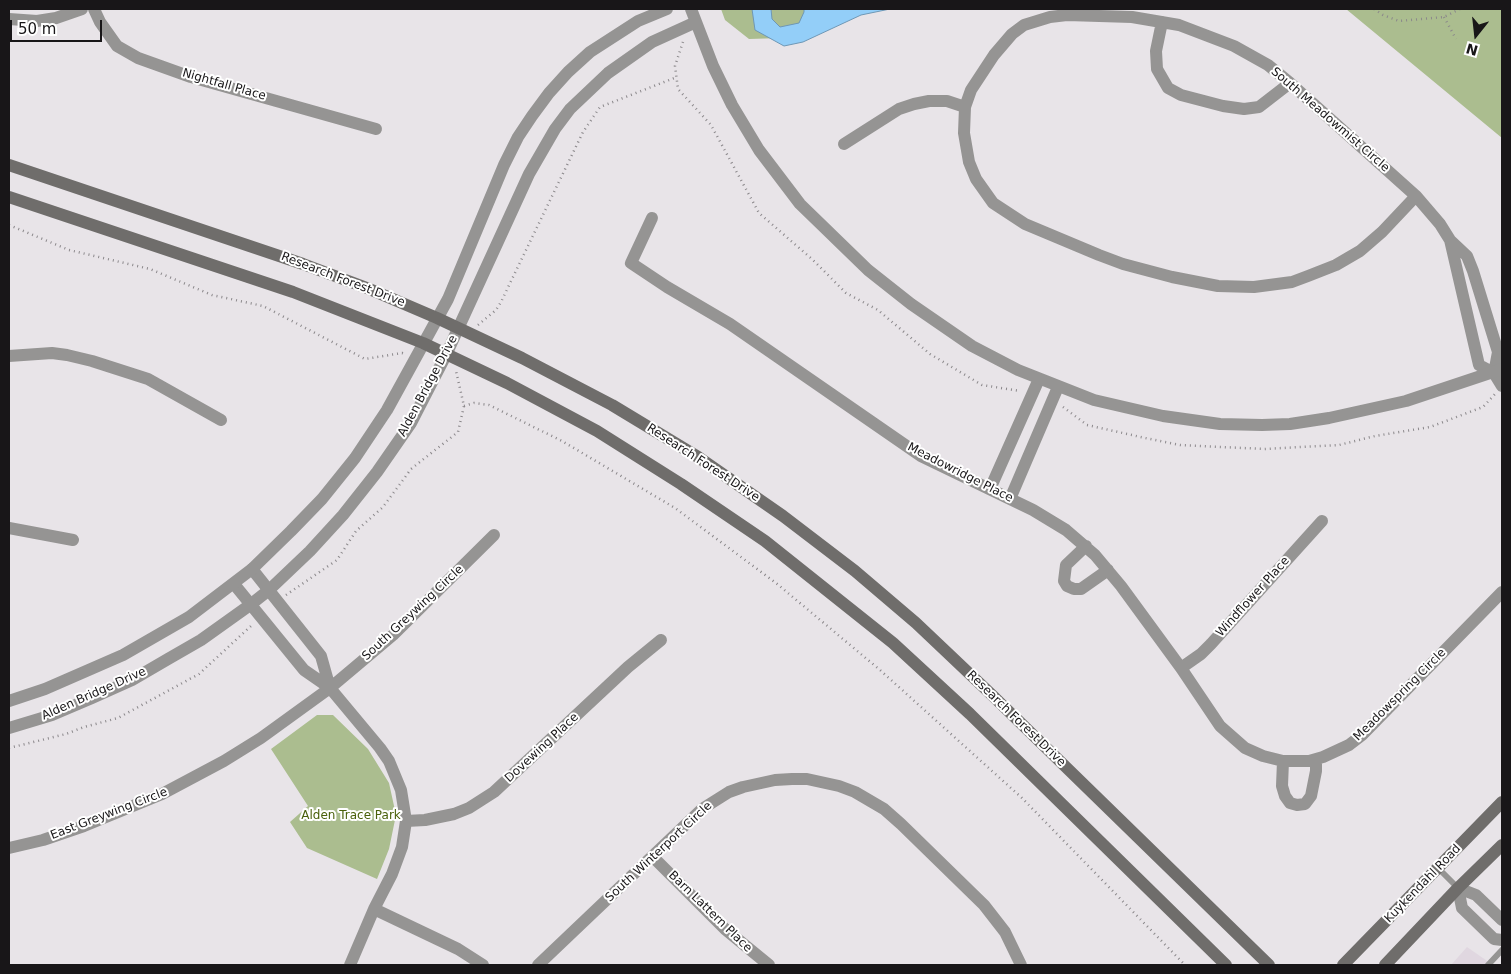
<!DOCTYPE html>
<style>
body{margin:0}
#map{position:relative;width:1511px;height:974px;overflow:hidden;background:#e8e4e8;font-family:"DejaVu Sans",sans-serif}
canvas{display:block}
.frame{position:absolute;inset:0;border:10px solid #181618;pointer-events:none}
.north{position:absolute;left:1451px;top:10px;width:50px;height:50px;-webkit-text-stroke:4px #fff;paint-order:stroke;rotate:196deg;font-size:14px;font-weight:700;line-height:20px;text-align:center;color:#181618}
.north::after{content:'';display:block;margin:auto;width:18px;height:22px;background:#181618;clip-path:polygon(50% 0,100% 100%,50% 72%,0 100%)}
.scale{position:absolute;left:10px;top:20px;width:92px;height:22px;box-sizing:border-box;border:2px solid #181618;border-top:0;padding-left:6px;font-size:15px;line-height:18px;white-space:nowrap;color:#181618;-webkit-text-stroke:4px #fff;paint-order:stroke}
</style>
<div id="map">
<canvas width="1511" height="974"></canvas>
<div class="frame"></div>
<div class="north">N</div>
<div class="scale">50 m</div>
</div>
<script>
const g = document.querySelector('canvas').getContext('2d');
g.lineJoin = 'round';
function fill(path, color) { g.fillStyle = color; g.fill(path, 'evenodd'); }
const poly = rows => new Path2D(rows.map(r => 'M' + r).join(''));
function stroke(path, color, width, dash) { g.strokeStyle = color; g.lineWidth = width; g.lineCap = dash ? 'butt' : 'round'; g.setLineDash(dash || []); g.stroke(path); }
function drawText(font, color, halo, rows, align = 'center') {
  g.font = font + ' "DejaVu Sans",sans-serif'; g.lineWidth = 4; g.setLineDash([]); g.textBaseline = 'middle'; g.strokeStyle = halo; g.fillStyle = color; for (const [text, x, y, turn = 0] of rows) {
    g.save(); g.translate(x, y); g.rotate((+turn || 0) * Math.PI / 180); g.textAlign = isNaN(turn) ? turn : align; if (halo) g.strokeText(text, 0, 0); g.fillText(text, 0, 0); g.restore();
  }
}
fill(poly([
 [1467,947,1493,965,1451,965]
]), '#e0d7e0');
fill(poly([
 [721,9,816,9,782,38,749,39,725,20],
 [1346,9,1502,9,1502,138],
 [317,715,333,715,368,749,389,783,396,815,389,849,377,879,307,848,290,822,308,806,271,749]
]), '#abbd8f');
const water = poly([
 [752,9,771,9,772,19,780,27,799,23,804,12,804,9,890,9,861,15,803,42,784,46,755,30,752,9]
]);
fill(water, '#93cef8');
stroke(water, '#6e97b5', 1);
stroke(poly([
 [1374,9,1383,15,1399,21,1444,17,1460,9],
 [1444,17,1456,39],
 [683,42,675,66,678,89,711,125,759,213,813,260,846,293,878,310,930,354,982,385,1020,391],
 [9,225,69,250,150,269,212,295,263,306,365,359,402,353,405,354],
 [478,325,496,310,501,302,583,132,600,107,677,77],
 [464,406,474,403,489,405,562,441,675,508,776,583,880,670,1022,798,1185,965],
 [1063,407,1087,425,1145,438,1180,445,1264,449,1339,445,1375,436,1430,427,1483,407,1495,394],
 [286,595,337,560,356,531,383,507,411,469,458,432,464,406,456,371],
 [9,748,66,734,84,727,118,718,199,674,252,625]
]), '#8b888b', 2.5, [1, 4]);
stroke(poly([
 [1438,868,1458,888],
 [1488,965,1502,950]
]), '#959493', 6);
stroke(poly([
 [94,9,100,22,117,46,138,58,191,77,376,129],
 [9,19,37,21,56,18,82,9],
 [1162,22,1156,51,1157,69,1168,88,1181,95,1223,106,1244,109,1259,107,1290,83],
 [844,144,899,109,914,104,929,101,947,101,965,107],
 [1416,196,1382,232,1360,251,1336,265,1308,276,1292,282,1254,287,1218,286,1172,277,1123,264,1099,255,1025,224,993,203,976,179,969,162,964,133,965,107,971,90,994,55,1012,34,1024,25,1050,17,1067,15,1132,17,1179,25,1234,46,1268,65,1290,83,1416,196,1440,224,1450,240,1467,256,1473,271,1498,352,1494,373],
 [652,218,631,263,667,287,730,324,921,456,1033,510,1066,530,1095,555,1121,586,1181,668,1220,726,1245,748,1263,756,1283,761,1309,761,1323,757,1349,745,1362,735,1502,592],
 [1450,240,1479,365,1494,373,1502,386],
 [9,356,52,353,67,355,92,361,148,379,221,420],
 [990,489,1039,379],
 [1010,499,1058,387],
 [9,528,73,540],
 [1086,546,1066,565,1064,581,1067,586,1074,589,1081,589,1108,570],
 [252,569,321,656,330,688],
 [234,584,304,670,330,688,380,748,389,761,401,790,406,821,402,847,392,874,374,909,350,965],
 [1181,668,1201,654,1211,644,1322,521],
 [1283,761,1282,786,1285,796,1290,803,1297,805,1305,804,1311,796,1316,771,1316,759],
 [406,821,425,820,454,814,469,808,494,792,628,667,661,640],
 [9,848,43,840,84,826,162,794,224,761,261,738,330,688,393,635,494,535],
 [653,857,725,929,769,965],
 [1458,888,1462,908,1494,939,1502,940],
 [1458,888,1476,895,1502,920],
 [374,909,458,949,483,965],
 [538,965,702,809,729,792,743,787,775,780,792,779,807,779,839,786,855,792,884,809,901,824,984,905,1005,932,1021,965]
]), '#959493', 12);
stroke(poly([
 [691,9,713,66,732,105,759,150,800,204,868,270,911,304,972,346,1018,370,1094,400,1163,416,1220,424,1262,425,1290,424,1329,418,1406,401,1502,369],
 [9,701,45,689,123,655,189,617,252,569,291,531,322,499,355,458,387,410,448,299,504,165,518,137,532,116,549,93,568,72,590,52,638,21,667,9],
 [9,728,52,715,92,698,132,680,168,659,201,640,250,605,269,590,310,551,343,515,377,472,411,423,446,355,529,174,555,129,570,109,608,73,652,42,696,22]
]), '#959493', 12);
stroke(poly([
 [9,165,303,264,367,288,437,318,522,358,612,405,698,457,783,516,855,571,916,623,993,696,1269,965],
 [9,197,293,292,423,343,507,383,597,431,681,484,765,541,893,643,970,714,1226,965],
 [1343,965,1502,802],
 [1385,965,1458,888,1502,845]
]), '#6f6d6b', 12);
drawText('12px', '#181618', '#fff', [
 ["Nightfall Place",224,85,16],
 ["South Meadowmist Circle",1330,120,41],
 ["Research Forest Drive",343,280,21],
 ["Alden Bridge Drive",428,386,-62],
 ["Research Forest Drive",703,463,33],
 ["Meadowridge Place",960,473,27],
 ["Windflower Place",1253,597,-48],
 ["South Greywing Circle",413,613,-43],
 ["Alden Bridge Drive",94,694,-24],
 ["Meadowspring Circle",1400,695,-45],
 ["Research Forest Drive",1016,719,44],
 ["Dovewing Place",542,748,-43],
 ["East Greywing Circle",109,814,-21],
 ["South Winterport Circle",659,852,-43],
 ["Kuykendahl Road",1423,884,-46],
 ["Barn Lattern Place",710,912,44]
]);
drawText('12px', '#49600a', '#fff', [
 ["Alden Trace Park",351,816]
]);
</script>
